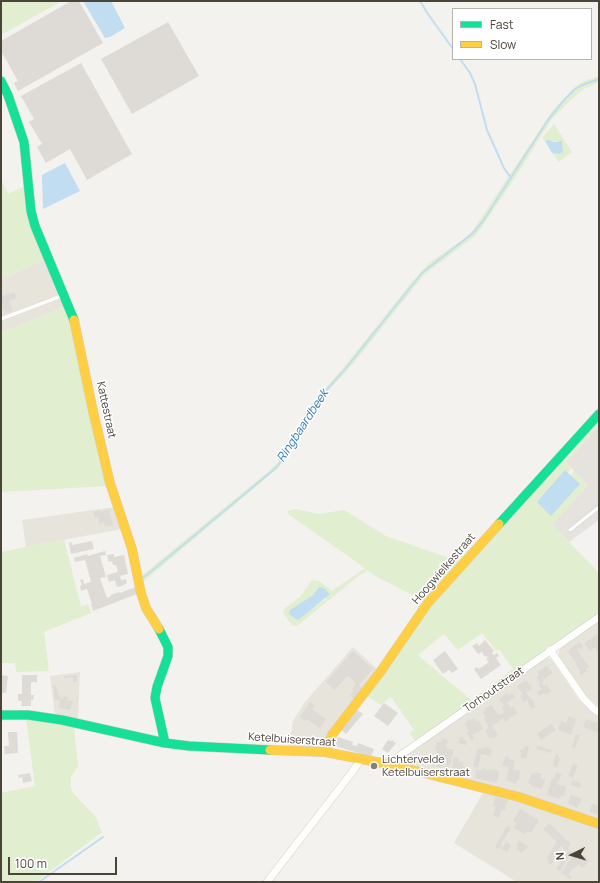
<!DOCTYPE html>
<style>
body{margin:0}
#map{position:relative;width:600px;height:883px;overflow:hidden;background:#f4f2ee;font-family:Manrope,sans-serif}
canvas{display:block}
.frame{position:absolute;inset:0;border:2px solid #4b4439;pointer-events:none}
.legend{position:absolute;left:452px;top:8px;width:140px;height:52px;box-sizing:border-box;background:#fff;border:1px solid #b7b4b0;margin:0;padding:5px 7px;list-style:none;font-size:12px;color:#4b4439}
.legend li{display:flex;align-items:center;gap:8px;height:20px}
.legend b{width:20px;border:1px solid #b7b4b0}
.north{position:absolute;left:552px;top:835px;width:40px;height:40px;-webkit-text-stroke:3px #fff;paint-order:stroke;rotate:265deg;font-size:11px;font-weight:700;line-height:16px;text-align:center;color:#4b4439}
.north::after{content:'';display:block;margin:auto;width:14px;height:18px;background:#4b4439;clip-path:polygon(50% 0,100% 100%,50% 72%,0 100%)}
.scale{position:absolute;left:8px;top:857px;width:109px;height:18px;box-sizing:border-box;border:2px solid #4b4439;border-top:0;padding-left:5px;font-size:12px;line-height:14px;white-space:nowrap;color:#4b4439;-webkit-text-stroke:3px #fff;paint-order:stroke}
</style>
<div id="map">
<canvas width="600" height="883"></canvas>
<div class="frame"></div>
<ul class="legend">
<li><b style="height:5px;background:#16e098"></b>Fast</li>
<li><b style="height:5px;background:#ffcf43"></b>Slow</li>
</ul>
<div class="north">N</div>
<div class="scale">100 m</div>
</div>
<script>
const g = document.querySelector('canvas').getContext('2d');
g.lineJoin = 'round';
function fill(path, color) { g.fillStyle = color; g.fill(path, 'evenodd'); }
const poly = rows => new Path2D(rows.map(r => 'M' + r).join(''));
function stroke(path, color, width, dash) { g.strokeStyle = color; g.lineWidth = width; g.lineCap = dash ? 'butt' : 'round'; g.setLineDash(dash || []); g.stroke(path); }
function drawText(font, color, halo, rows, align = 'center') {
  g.font = font + ' Manrope,sans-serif'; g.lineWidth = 3; g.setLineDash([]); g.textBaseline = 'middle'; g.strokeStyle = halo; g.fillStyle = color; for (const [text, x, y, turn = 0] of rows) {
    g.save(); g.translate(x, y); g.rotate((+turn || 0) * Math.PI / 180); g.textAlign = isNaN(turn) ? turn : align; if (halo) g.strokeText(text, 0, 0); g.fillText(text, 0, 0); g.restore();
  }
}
fill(poly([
 [47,258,67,306,1,333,1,280],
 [115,507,122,529,26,547,22,520],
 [599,621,599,707,589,699,579,687,559,658,559,652,561,647],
 [353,647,378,670,321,747,288,747,293,721,305,702],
 [546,657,551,659,579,700,594,712,599,714,599,819,404,765,400,762,402,757],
 [80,672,78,719,55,715,50,676],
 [484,791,551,811,599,829,599,880,598,882,517,882,454,843]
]), '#e7e4dc');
fill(poly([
 [1,1,62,1,1,35],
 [599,76,599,82,584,89,573,98,551,120,520,170,484,224,475,236,424,275,353,364,320,399,300,429,290,451,277,469,143,582,153,615,141,576,269,471,278,462,288,445,309,407,344,367,411,283,429,263,466,237,473,230,553,110,576,86,584,81],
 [554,124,572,152,559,162,552,153,559,154,563,152,563,145,558,141,545,141,542,138],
 [1,179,8,194,25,186,47,258,1,280],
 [67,306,108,486,1,492,1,333],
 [599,406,599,411,426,602,377,577,367,570,365,573,361,574,297,626,292,625,283,613,284,609,300,597,312,580,319,581,332,591,365,568,288,514,288,511,295,509,319,514,344,510,386,536,458,561,509,507],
 [319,587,326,599,297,620,290,615,293,608,313,595],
 [594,423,598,427,566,463,571,469,568,472,565,470,579,484,571,475,574,471,588,485,552,525,599,573,599,615,516,673,514,671,491,688,489,687,513,669,499,649,496,651,482,633,458,650,444,634,418,655,471,700,485,690,485,693,416,741,409,733,414,730,391,697,381,705,365,695,424,612],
 [64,539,81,607,88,604,91,613,44,632,49,671,16,672,15,663,1,663,1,552],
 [26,719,74,726,78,766,71,777,71,788,73,793,95,816,102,832,36,882,1,882,1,793,35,786]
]), '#e1eecf');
fill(poly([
 [599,426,599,520,569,542,552,525,588,485,566,463]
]), '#e6e3df');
fill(poly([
 [83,1,111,1,125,28,110,37,105,38],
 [548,140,554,142,562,141,563,152,559,154,552,153,545,141],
 [65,163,80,191,43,209,42,175],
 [565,470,580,484,551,516,537,502],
 [319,587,324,588,330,594,301,618,297,620,290,615,289,613,290,610,313,595]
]), '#c0ddf1');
stroke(poly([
 [420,1,428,14,453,49],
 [460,59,470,73,475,84,487,130,504,168,511,178],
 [141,579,148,574,277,467,290,448,310,410,317,400,342,373,422,273,473,233,483,221,548,120,565,99,574,90,582,85,599,79],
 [39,882,103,837]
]), '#c0ddf1', 2);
fill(poly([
 [71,1,79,1,103,43,18,91,14,83,18,81,1,51,1,41],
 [168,22,199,76,132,114,101,59],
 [81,63,132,154,87,180,70,149,46,163,37,147,42,144,29,122,34,119,21,96],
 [14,292,17,298,9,301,13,311,6,313,2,307,3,306,1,296],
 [109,509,113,525,105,527,104,522,99,524,98,517,95,518,93,512,100,510,101,512],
 [92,541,94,549,71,554,69,543,71,542,72,545],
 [105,551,106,555,100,556,106,577,100,578,107,598,111,596,111,595,119,592,120,593,136,587,137,594,93,611,91,604,92,604,87,589,81,591,80,586,82,585,80,580,83,579,84,584,91,582,85,560,75,562,74,558,87,554,88,556],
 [114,554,114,557,124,555,128,574,120,576,121,580,126,579,127,583,122,586,117,587,115,580,109,582,107,575,118,572,116,565,113,565,112,561,109,562,107,555],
 [599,633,599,654,595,647,590,651,584,643],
 [485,640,494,651,492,653,494,655,497,653,499,656,496,658,501,665,481,679,474,669,477,667,479,669,489,662,486,659,489,657,484,656,482,652,478,654,472,646,477,643,479,646],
 [580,642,583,647,580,649,580,647,577,650,589,667,586,669,587,671,581,675,579,672,580,671,575,663,576,662,567,651],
 [353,651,373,669,359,685,362,688,354,699,350,696,354,690,352,689,356,683,348,676,334,690,326,682],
 [445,651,458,669,452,673,449,670,443,674,433,660],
 [547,666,553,673,543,680,544,681,542,683,544,686,546,684,551,691,546,694,544,693,539,696,537,692,542,689,539,685,540,683,536,677,539,676,537,672],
 [1,675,8,676,6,693,1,693],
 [22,675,37,675,37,682,31,682,31,695,34,695,33,700,31,700,31,706,21,706,22,701,18,701,18,694,22,694],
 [77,675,77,682,73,682,73,677,64,678,64,676],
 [526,680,532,688,526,693,535,703,533,704,535,707,531,709,527,700,524,702,520,696,523,694,517,686],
 [53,685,55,685,60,698,63,699,63,696,68,697,67,700,73,701,70,710,59,708,60,700,55,700],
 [507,693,509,695,512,693,515,697,507,703,511,708,513,706,517,713,505,722,503,718,492,726,498,735,493,739,491,737,489,738,485,731,489,728,484,719,486,718,483,713,486,711,484,709,491,705,499,715,504,712,502,708,504,705,499,699],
 [310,702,315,705,312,709,326,719,320,728,307,719,305,721,300,717],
 [384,703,398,713,388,726,374,716],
 [356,709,363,714,346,734,340,729],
 [569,716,576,719,571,735,558,730,561,721,566,723],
 [475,718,477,722,479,721,483,729,472,735,474,739,472,741,466,732,469,731,464,724,470,719,471,721],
 [586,719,599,723,599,733,583,727],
 [551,724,556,730,541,740,537,734],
 [8,732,17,732,18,753,5,754,4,746,9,746],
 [576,734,580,735,575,748,572,747],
 [338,737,353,742,352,745,357,746,358,743,374,749,371,757,335,746],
 [460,737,464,738,463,740,467,741,466,745,458,743],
 [442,738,448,740,446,748,454,750,449,768,446,767,447,762,444,761,442,768,431,765,437,750,435,750,437,742,441,742],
 [388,740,391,741,392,740,396,743,388,753,382,749],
 [525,746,529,747,526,759,520,757,522,753,520,752,521,749,523,750],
 [537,746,552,750,551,753,536,749],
 [489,747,489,749,492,750,490,756,481,754,478,768,473,766,477,749],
 [556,754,559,755,558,757,560,758,557,767,553,766],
 [506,756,509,757,508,758,515,761,513,769,520,771,519,780,517,780,516,784,506,780,509,767,502,766],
 [454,757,459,758,458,761,464,762,463,766,465,767,461,774,451,771],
 [573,764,578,765,573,778,568,776],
 [484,768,486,769,487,771,488,771,489,769,493,771,493,769,499,771,499,775,496,783,475,778,476,770,482,770],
 [535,772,542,774,541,778,545,780,542,789,531,786,531,784,528,783,531,773,535,774],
 [556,772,562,774,557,784,566,787,564,796,561,795,560,799,547,795,552,778,554,778],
 [30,773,32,781,23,783,22,777,19,778,18,775],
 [572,780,581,783,580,788,571,785],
 [571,795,582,799,577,808,568,803],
 [495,797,508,800,505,810,502,809,499,818,493,815,496,807,493,806],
 [592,804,599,806,599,815,590,812],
 [520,809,539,820,531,833,527,831,524,834,514,828,517,823,513,821],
 [549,823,571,844,566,851,561,846,557,851,562,854,559,859,556,858,550,865,548,863,549,861,547,858,557,842,543,829],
 [507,826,511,828,498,849,495,847],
 [519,841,528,846,525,851,524,850,522,853,517,850,518,847,516,845],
 [506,842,511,845,507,852,500,848,501,846,503,847],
 [569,850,572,852,560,871,556,869],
 [578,851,589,860,583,868,578,864,575,868,573,868,568,875,572,877,570,879,561,873,571,858]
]), '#dedbd6');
const lane = poly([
 [1,319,64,295],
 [570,530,599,507]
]);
const street = poly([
 [550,650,584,699,595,710,599,712],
 [392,765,395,759,599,617],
 [267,882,353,771,361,759]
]);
const fast = poly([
 [1,81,8,95,24,142,31,211,35,226,74,320],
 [499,524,599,414],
 [159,629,168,647,168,656,157,687,155,698,165,743],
 [1,715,28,715,62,720,165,743,189,746,270,750]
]);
const slow = poly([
 [74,320,93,411,110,483,132,549,141,593,146,608,159,629],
 [270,750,325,752,392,765,519,797,599,824],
 [325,752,332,735,381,671,427,604,499,524]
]);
stroke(lane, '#d2d0cb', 4.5);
stroke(street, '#d2d0cb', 8);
stroke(fast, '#d3cfc5', 10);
stroke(slow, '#d3cfc5', 10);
stroke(lane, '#fdfdfc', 3.5);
stroke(street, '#fdfdfc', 7);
stroke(fast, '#16e098', 9);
stroke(slow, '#ffcf43', 9);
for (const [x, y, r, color] of [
 [374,766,4,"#868178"]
]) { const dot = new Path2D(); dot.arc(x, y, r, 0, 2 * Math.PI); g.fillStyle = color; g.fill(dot); stroke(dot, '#fff', 1.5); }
drawText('11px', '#4b4439', '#fff', [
 ["Kattestraat",106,410,78],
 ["Hoogwielkestraat",444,569,-49],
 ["Torhoutstraat",494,690,-35],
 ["Ketelbuiserstraat",292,740,4]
]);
drawText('11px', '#4b4439', '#fff', [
 ["Lichtervelde",382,760],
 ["Ketelbuiserstraat",382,773]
], 'left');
drawText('italic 12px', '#2e7ab2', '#fff', [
 ["Ringbaardbeek",303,426,-57]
]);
</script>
